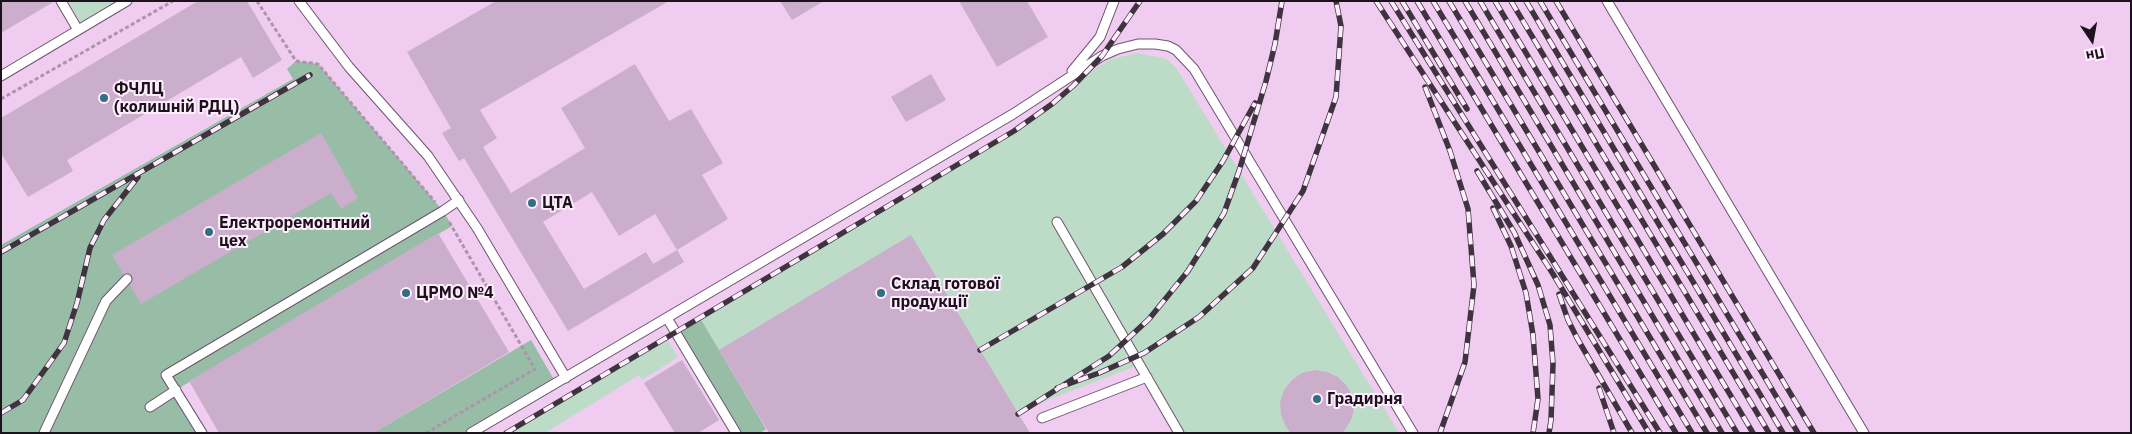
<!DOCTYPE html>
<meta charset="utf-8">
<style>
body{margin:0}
#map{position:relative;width:2132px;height:434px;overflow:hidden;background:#f8dbf8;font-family:"IBM Plex Sans",sans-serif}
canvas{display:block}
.frame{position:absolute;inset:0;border:2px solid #1c121c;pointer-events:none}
.north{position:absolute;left:2067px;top:15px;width:50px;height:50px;-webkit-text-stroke:4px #ffedfe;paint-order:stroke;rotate:168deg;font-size:14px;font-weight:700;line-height:20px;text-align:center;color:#1c121c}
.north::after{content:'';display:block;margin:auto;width:18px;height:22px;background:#1c121c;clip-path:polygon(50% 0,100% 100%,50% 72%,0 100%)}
</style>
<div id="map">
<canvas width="2132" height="434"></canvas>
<div class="frame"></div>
<div class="north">Пн</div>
</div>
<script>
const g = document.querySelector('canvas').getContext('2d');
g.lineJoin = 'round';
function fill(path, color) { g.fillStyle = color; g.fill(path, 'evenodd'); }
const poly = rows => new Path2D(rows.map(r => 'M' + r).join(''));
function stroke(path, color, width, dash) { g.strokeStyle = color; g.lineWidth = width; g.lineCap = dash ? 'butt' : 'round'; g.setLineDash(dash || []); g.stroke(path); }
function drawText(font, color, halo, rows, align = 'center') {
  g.font = font + ' "IBM Plex Sans",sans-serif'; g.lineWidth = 4; g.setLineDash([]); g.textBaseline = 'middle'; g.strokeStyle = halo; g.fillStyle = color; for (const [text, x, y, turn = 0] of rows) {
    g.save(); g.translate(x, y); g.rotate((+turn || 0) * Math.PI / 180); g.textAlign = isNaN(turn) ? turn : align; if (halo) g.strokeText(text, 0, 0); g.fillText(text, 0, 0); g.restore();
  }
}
fill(poly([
 [1,1,2131,1,2131,433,1,433]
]), '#f0cdf0');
fill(poly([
 [68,1,118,1,81,23],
 [1138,53,1167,59,1177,69,1399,433,1179,433,1139,365,1053,398,1018,414,719,350,700,318,1014,131,1052,104,1094,69,1111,59],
 [666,338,678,357,642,380,639,375,545,433,506,433]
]), '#bcdcc8');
fill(poly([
 [296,61,318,64,443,211,452,226,176,390,202,433,1,433,1,245,293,79,287,69],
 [700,318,766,429,760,433,736,433,676,333],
 [531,340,556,383,471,433,373,433]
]), '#98bda6');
fill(poly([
 [1,1,55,1,1,33],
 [198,1,247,1,282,60,253,78,241,57,67,160,73,171,28,197,1,153,1,118],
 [496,1,669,1,480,110,497,138,483,147,511,193,585,148,561,108,635,64,669,121,691,109,723,163,702,175,728,219,677,250,684,262,568,331,464,158,459,161,442,133,451,128,407,52],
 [592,192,619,236,655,214,677,250,653,264,646,252,584,289,543,222],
 [780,1,824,1,792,20],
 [959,1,1027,1,1048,37,997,67],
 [931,74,946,100,906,122,891,97],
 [321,133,358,198,341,209,331,193,141,304,130,285,133,277,129,273,123,274,112,255],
 [438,233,509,352,373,433,219,433,189,381],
 [911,235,1030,433,769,433,719,350],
 [682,360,719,420,698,433,675,433,644,383],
 [1315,370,1327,372,1338,377,1346,385,1352,395,1354,407,1352,418,1343,433,1291,433,1286,427,1281,415,1280,402,1284,390,1292,380,1302,373]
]), '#cbaecb');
const service = poly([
 [61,1,78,30],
 [299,1,349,67,428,156,477,228,566,378],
 [1607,1,1864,433],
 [1072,71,1100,37,1114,1],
 [1,76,127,1],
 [1057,222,1179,433],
 [667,318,736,433],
 [150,407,176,390],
 [1042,418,1147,377],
 [44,433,106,301,127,279],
 [202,433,166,375,443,211,459,200],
 [471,433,1013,114,1102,56,1118,49,1138,44,1155,44,1168,46,1176,50,1194,69,1413,433]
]);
stroke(service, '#6d546d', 11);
stroke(poly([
 [257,1,296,61,318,64,435,202],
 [1,99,173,1],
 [426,433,535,369,448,220]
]), '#ac95ac', 3, [4, 2.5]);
stroke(service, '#fff', 9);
const rail = poly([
 [1376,1,1553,274,1649,433],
 [1391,1,1660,433],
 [1402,1,1467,109],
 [1417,1,1676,433],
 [1433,1,1692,433],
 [1449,1,1707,433],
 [1465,1,1722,433],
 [1480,1,1737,433],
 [1495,1,1753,433],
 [1511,1,1769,433],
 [1526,1,1783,433],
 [1540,1,1798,433],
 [1556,1,1814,433],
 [1425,87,1450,151,1468,209,1474,285,1465,362,1440,433],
 [1477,171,1514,232,1538,285,1550,325,1553,364,1551,420,1549,433],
 [1493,208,1511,246,1526,293,1533,335,1538,399,1533,433],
 [1,252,310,75],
 [1559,294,1568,320,1577,338,1632,433],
 [980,350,1122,267,1163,234,1196,201,1223,161,1255,103],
 [1057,388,1099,373,1144,353,1199,317,1253,268,1303,191,1336,97,1341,26,1336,1],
 [1599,388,1614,433],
 [1,413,23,400,64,343,77,303,90,248,104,220,138,177],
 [1018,414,1109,356,1149,319,1188,271,1224,213,1239,171,1266,81,1275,44,1282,1],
 [506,433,1014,131,1052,104,1073,86,1102,56,1140,1]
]);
stroke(rail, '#403340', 5.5);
stroke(rail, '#ffedfe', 4, [11]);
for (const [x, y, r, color] of [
 [104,98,5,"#326c85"],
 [532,203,5,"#326c85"],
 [209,232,5,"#326c85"],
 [406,293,5,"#326c85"],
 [881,293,5,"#326c85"],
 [1317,399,5,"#326c85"]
]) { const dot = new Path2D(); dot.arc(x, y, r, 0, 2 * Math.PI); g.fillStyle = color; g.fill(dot); stroke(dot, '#ffedfe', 2); }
drawText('bold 16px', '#1c121c', '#ffedfe', [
 ["ФЧЛЦ",114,89],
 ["(колишній РДЦ)",114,107],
 ["ЦТА",542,203],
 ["Електроремонтний",219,223],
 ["цех",219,241],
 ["Склад готової",891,284],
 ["продукції",891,302],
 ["ЦРМО №4",416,293],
 ["Градирня",1327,399]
], 'left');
</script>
